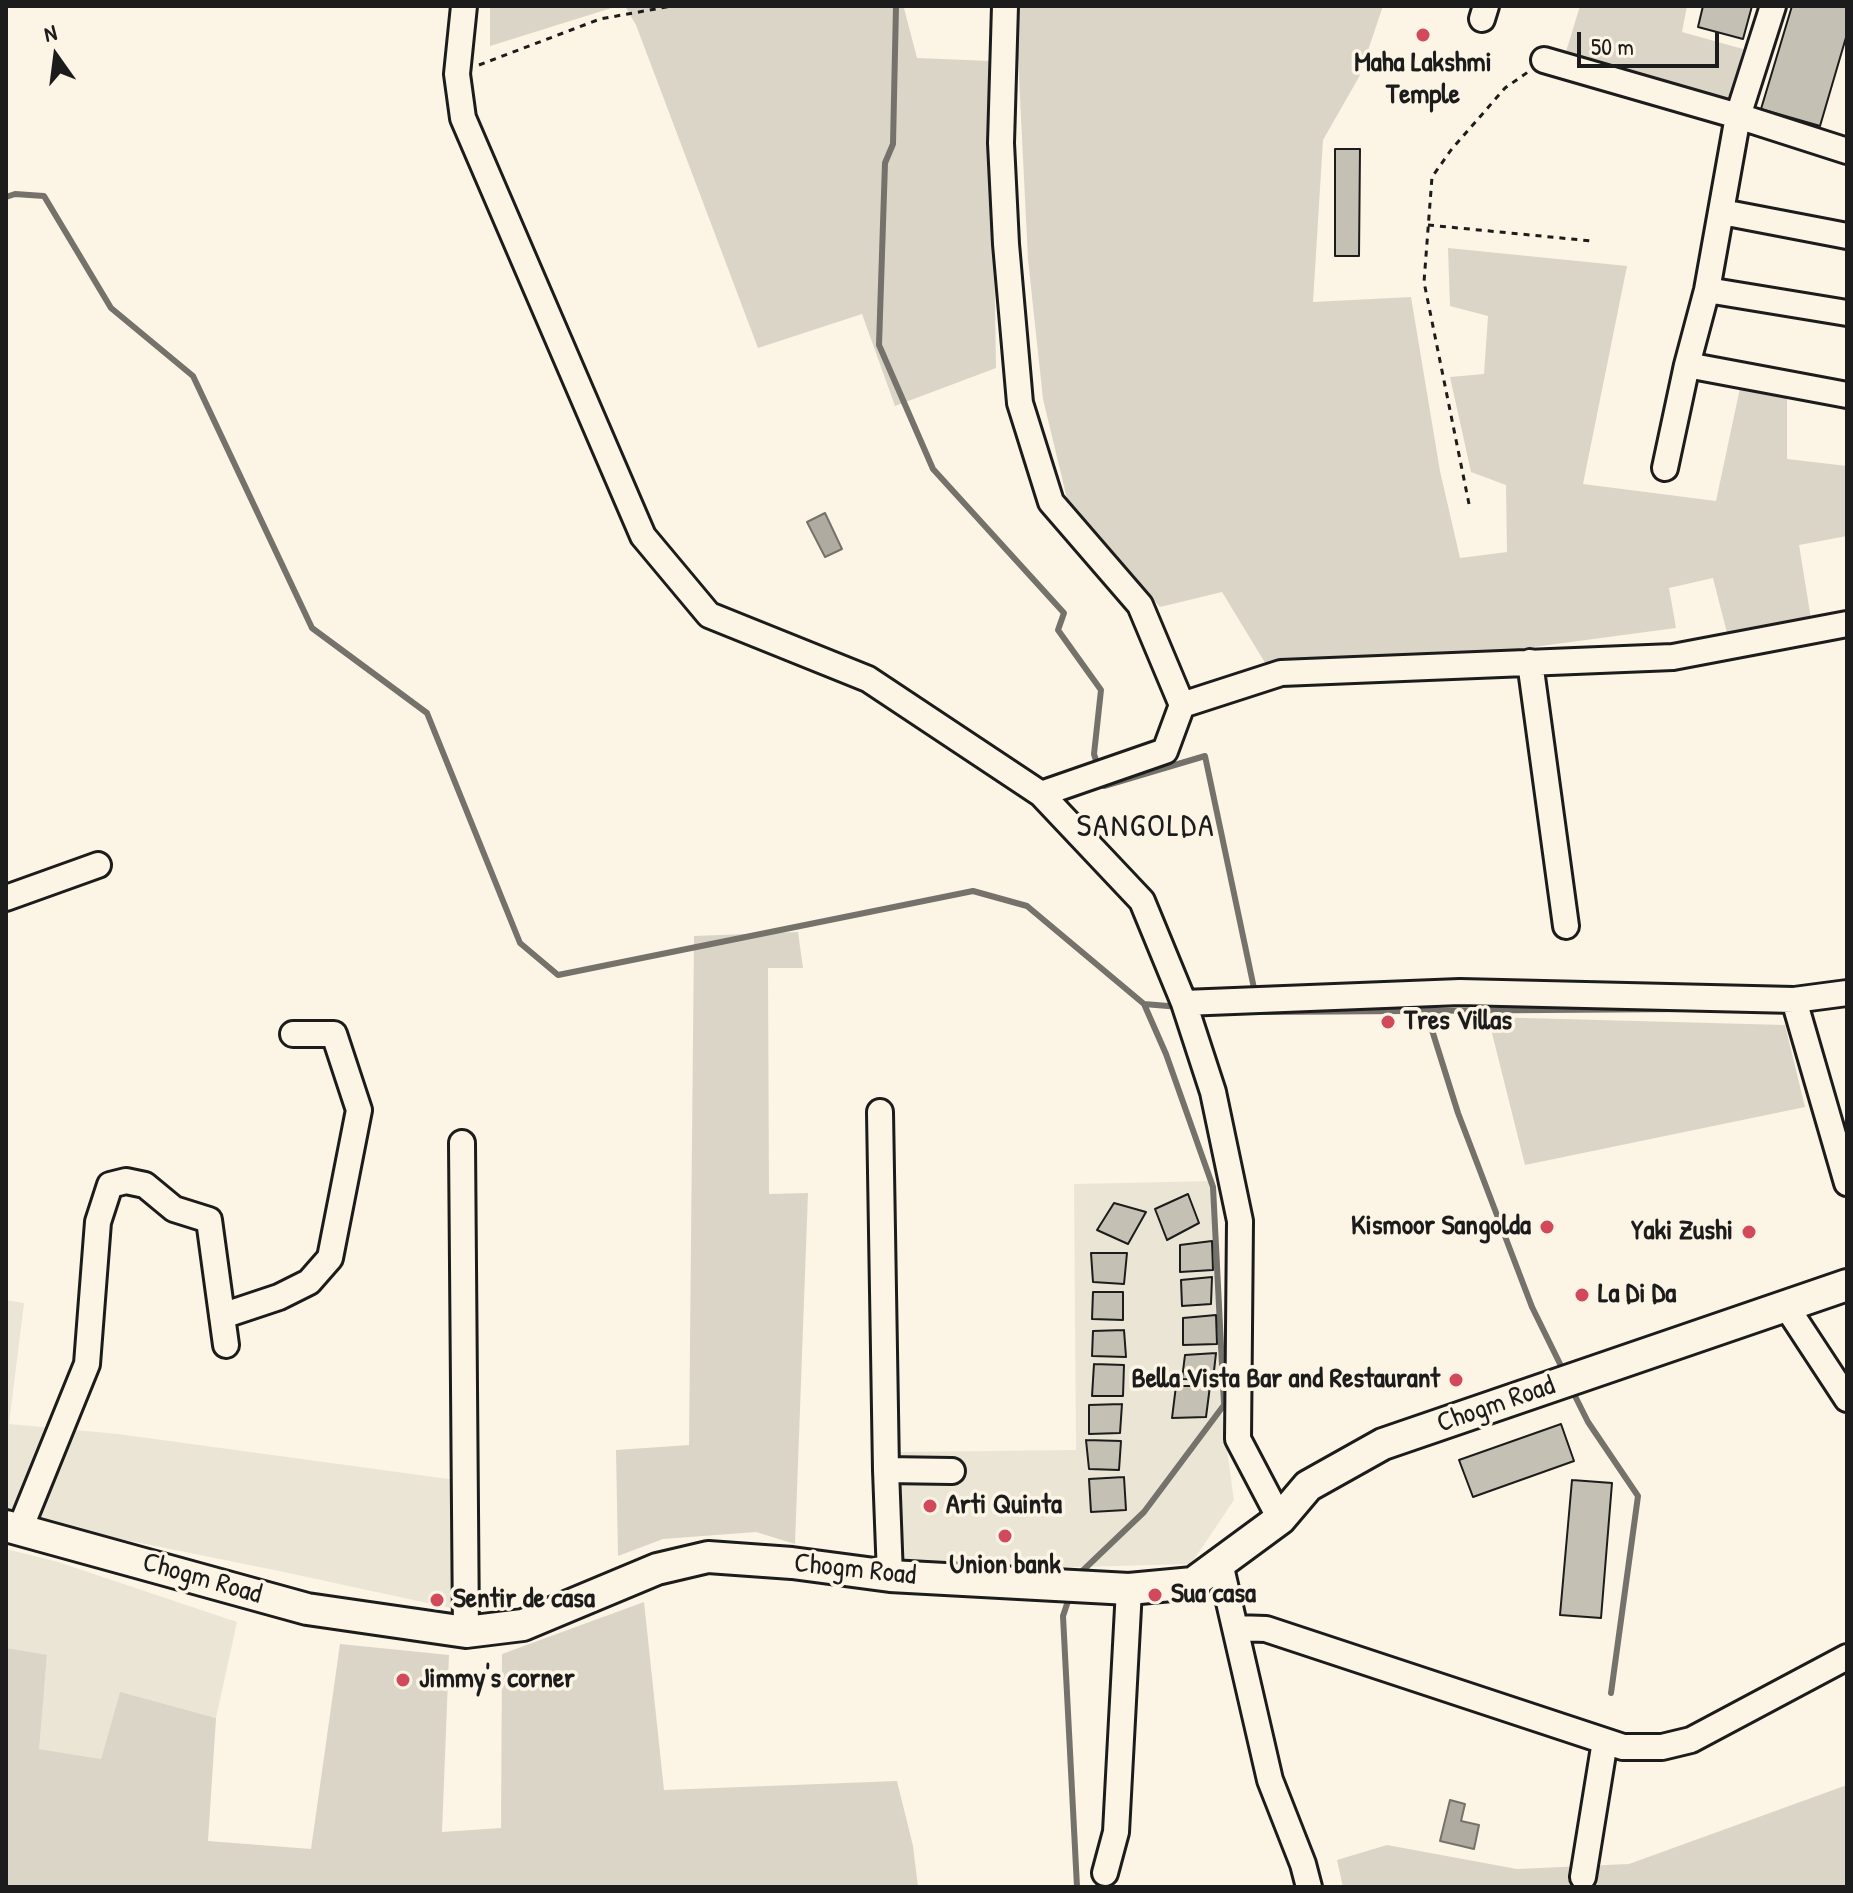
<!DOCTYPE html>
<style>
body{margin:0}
#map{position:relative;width:1853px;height:1893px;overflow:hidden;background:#fcf5e5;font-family:"Patrick Hand",sans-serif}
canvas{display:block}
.frame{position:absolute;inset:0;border:8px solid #1c1c1c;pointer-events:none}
.north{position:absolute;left:16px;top:16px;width:80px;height:80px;-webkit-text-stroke:6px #fcf5e5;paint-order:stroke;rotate:346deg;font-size:22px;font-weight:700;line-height:32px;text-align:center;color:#1c1c1c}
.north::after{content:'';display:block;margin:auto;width:28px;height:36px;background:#1c1c1c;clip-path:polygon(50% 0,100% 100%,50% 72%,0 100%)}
.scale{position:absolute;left:1577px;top:32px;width:142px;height:36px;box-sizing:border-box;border:4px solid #1c1c1c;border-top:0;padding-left:10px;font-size:24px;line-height:28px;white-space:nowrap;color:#1c1c1c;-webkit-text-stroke:6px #fcf5e5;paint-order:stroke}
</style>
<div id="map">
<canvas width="1853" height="1893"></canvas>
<div class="frame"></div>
<div class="north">N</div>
<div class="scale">50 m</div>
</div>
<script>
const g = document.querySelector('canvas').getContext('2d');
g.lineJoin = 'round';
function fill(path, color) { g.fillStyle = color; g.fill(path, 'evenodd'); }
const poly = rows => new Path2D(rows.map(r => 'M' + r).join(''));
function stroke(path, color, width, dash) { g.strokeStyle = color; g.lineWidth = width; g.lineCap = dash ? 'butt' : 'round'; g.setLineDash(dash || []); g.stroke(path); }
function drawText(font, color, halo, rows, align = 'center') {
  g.font = font + ' "Patrick Hand",sans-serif'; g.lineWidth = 7; g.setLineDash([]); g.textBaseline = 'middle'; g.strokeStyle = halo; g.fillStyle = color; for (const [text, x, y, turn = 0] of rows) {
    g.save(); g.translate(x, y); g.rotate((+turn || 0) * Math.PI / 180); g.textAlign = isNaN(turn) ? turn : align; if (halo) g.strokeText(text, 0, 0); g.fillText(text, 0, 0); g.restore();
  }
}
fill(poly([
 [1213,1181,1220,1400,1234,1500,1191,1564,1077,1567,897,1565,897,1452,1076,1450,1074,1184],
 [6,1300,24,1303,9,1424,118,1434,456,1480,455,1609,279,1571,111,1537,6,1511],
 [6,1549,58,1562,237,1622,216,1718,120,1693,101,1759,38,1749,47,1656,6,1648]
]), '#ebe5d6');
fill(poly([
 [490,6,618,6,490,46],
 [625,6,899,6,904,8,917,58,991,61,996,368,895,406,862,314,758,348,636,25],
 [1019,6,1383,6,1359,77,1323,140,1313,302,1411,297,1440,471,1460,558,1507,552,1506,485,1471,472,1450,377,1484,374,1488,316,1450,306,1448,248,1627,266,1583,484,1716,501,1740,388,1787,396,1787,459,1847,466,1847,536,1799,545,1811,619,1728,637,1713,578,1669,588,1676,628,1511,650,1267,666,1222,592,1160,607,1069,507,1043,399,1028,259,1017,37],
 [1580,6,1687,6,1682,32,1743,49,1731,101,1565,55],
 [798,932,803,968,768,968,769,1194,808,1193,795,1544,756,1532,663,1539,618,1556,616,1450,689,1445,694,936],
 [1488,1017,1785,1025,1805,1107,1525,1165],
 [644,1602,664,1790,897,1781,913,1846,918,1887,6,1887,6,1648,47,1655,39,1749,101,1759,120,1692,216,1718,208,1841,311,1849,340,1644,449,1655,442,1832,501,1828,502,1654],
 [1847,1785,1847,1887,1343,1887,1337,1860,1387,1845,1517,1869,1629,1864]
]), '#dbd5c8');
const water = poly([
 [825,513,842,549,825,557,807,522,825,513],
 [1450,1800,1465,1804,1461,1821,1479,1825,1474,1849,1440,1841,1450,1800]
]);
fill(water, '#b0aba1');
stroke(water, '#75726c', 2);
stroke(poly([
 [896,6,893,144,885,163,879,345,933,469,1064,613,1058,630,1101,690,1094,754,1098,767],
 [6,197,15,194,44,196,111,308,193,376,312,628,427,713,520,943,558,975,973,891,1027,906,1144,1004,1166,1054,1213,1187,1224,1405,1144,1512,1076,1577],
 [1102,777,1104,786,1205,756,1255,993],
 [1144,1004,1180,1007],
 [1426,1011,1458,1113,1532,1307,1564,1372],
 [1263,1012,1688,1009],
 [1572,1390,1588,1422,1638,1496,1611,1693],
 [1070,1595,1063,1616,1077,1887]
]), '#75726c', 6);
const building = poly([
 [1703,6,1752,6,1743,39,1698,27,1703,6],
 [1792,6,1847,6,1847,34,1820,126,1761,109,1792,6],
 [1335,149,1360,149,1359,256,1335,256,1335,149],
 [1188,1194,1199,1223,1167,1240,1155,1209,1188,1194],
 [1114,1203,1146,1212,1128,1244,1097,1230,1114,1203],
 [1212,1241,1213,1270,1180,1272,1180,1245,1212,1241],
 [1091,1253,1127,1253,1124,1284,1093,1282,1091,1253],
 [1212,1277,1211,1304,1182,1306,1181,1280,1212,1277],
 [1093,1292,1123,1292,1123,1320,1092,1319,1093,1292],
 [1216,1315,1217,1344,1183,1345,1183,1318,1216,1315],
 [1124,1330,1126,1357,1092,1356,1093,1331,1124,1330],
 [1216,1353,1213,1380,1182,1379,1185,1355,1216,1353],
 [1094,1364,1124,1365,1123,1396,1092,1396,1094,1364],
 [1176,1386,1210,1386,1206,1417,1172,1418,1176,1386],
 [1122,1404,1120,1433,1089,1434,1089,1405,1122,1404],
 [1561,1424,1574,1461,1473,1497,1459,1460,1561,1424],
 [1086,1440,1121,1441,1119,1470,1089,1469,1086,1440],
 [1124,1477,1126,1510,1091,1512,1089,1479,1124,1477],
 [1572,1480,1612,1483,1601,1618,1560,1615,1572,1480]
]);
fill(building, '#c4c0b3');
stroke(building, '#1c1c1c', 2);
const minor = poly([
 [464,6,457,74,463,118,643,536,709,615,868,679,1041,794,1142,901,1184,1003,1213,1092,1240,1221,1238,1439,1280,1519],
 [1005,6,1001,143,1006,244,1020,403,1051,502,1140,605,1182,705],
 [1482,19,1486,6],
 [1544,60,1738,116,1847,151],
 [1722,212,1847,236],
 [1707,290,1847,313],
 [1687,365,1847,395],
 [1665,468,1687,365,1707,290,1738,116,1773,6],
 [1530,662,1566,926],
 [1041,794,1165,751,1182,705,1281,673,1673,657,1847,624],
 [6,898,98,865],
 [1794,1000,1847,1183],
 [1184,1003,1460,992,1794,1000,1847,993],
 [880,1112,886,1470,890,1576],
 [462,1143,466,1632],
 [1786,1306,1847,1399],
 [222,1316,279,1297,309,1282,330,1258,359,1110,334,1034,293,1034],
 [886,1470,952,1471],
 [20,1529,87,1364,98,1222,110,1185,126,1181,145,1185,174,1209,209,1220,226,1345],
 [1220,1563,1270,1780,1303,1864,1309,1887],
 [1235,1628,1266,1629,1623,1747,1662,1747,1691,1740,1847,1657],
 [1105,1873,1116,1832,1129,1589],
 [1583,1877,1605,1741]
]);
const major = poly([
 [6,1526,307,1609,466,1632,523,1625,657,1569,708,1557,792,1563,890,1576,1129,1589,1193,1583,1280,1519,1308,1486,1383,1444,1847,1285]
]);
stroke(minor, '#1c1c1c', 30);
stroke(major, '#1c1c1c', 36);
stroke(poly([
 [479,65,600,19,672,6],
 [1428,225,1592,241],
 [1469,504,1424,282,1432,177,1451,150,1505,88,1528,72]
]), '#1c1c1c', 3, [6, 6]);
stroke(minor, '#fcf5e5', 24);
stroke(major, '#fcf5e5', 30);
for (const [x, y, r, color] of [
 [1423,35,8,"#d1495b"],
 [1388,1022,8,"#d1495b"],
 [1547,1227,8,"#d1495b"],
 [1749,1232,8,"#d1495b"],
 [1582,1295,8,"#d1495b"],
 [1456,1380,8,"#d1495b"],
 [930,1506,8,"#d1495b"],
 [1005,1536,8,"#d1495b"],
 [1155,1595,8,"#d1495b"],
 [437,1600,8,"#d1495b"],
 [403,1680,8,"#d1495b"]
]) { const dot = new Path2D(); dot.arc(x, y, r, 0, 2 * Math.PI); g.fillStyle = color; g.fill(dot); stroke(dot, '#fcf5e5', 3); }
drawText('bold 28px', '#1c1c1c', '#fcf5e5', [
 ["Maha Lakshmi",1423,64,"center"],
 ["Temple",1423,96,"center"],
 ["Tres Villas",1404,1022],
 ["Kismoor Sangolda",1531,1227,"right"],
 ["Yaki Zushi",1733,1232,"right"],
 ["La Di Da",1598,1295],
 ["Bella Vista Bar and Restaurant",1440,1380,"right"],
 ["Arti Quinta",946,1506],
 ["Union bank",1005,1566,"center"],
 ["Sua casa",1171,1595],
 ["Sentir de casa",453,1600],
 ["Jimmy's corner",419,1680]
], 'left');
drawText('28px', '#1c1c1c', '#fcf5e5', [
 ["Chogm Road",1496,1405,-19],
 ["Chogm Road",855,1570,6],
 ["Chogm Road",202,1579,16]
]);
g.letterSpacing = '2px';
drawText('32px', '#1c1c1c', '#fcf5e5', [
 ["SANGOLDA",1146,827]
]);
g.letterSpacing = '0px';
</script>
